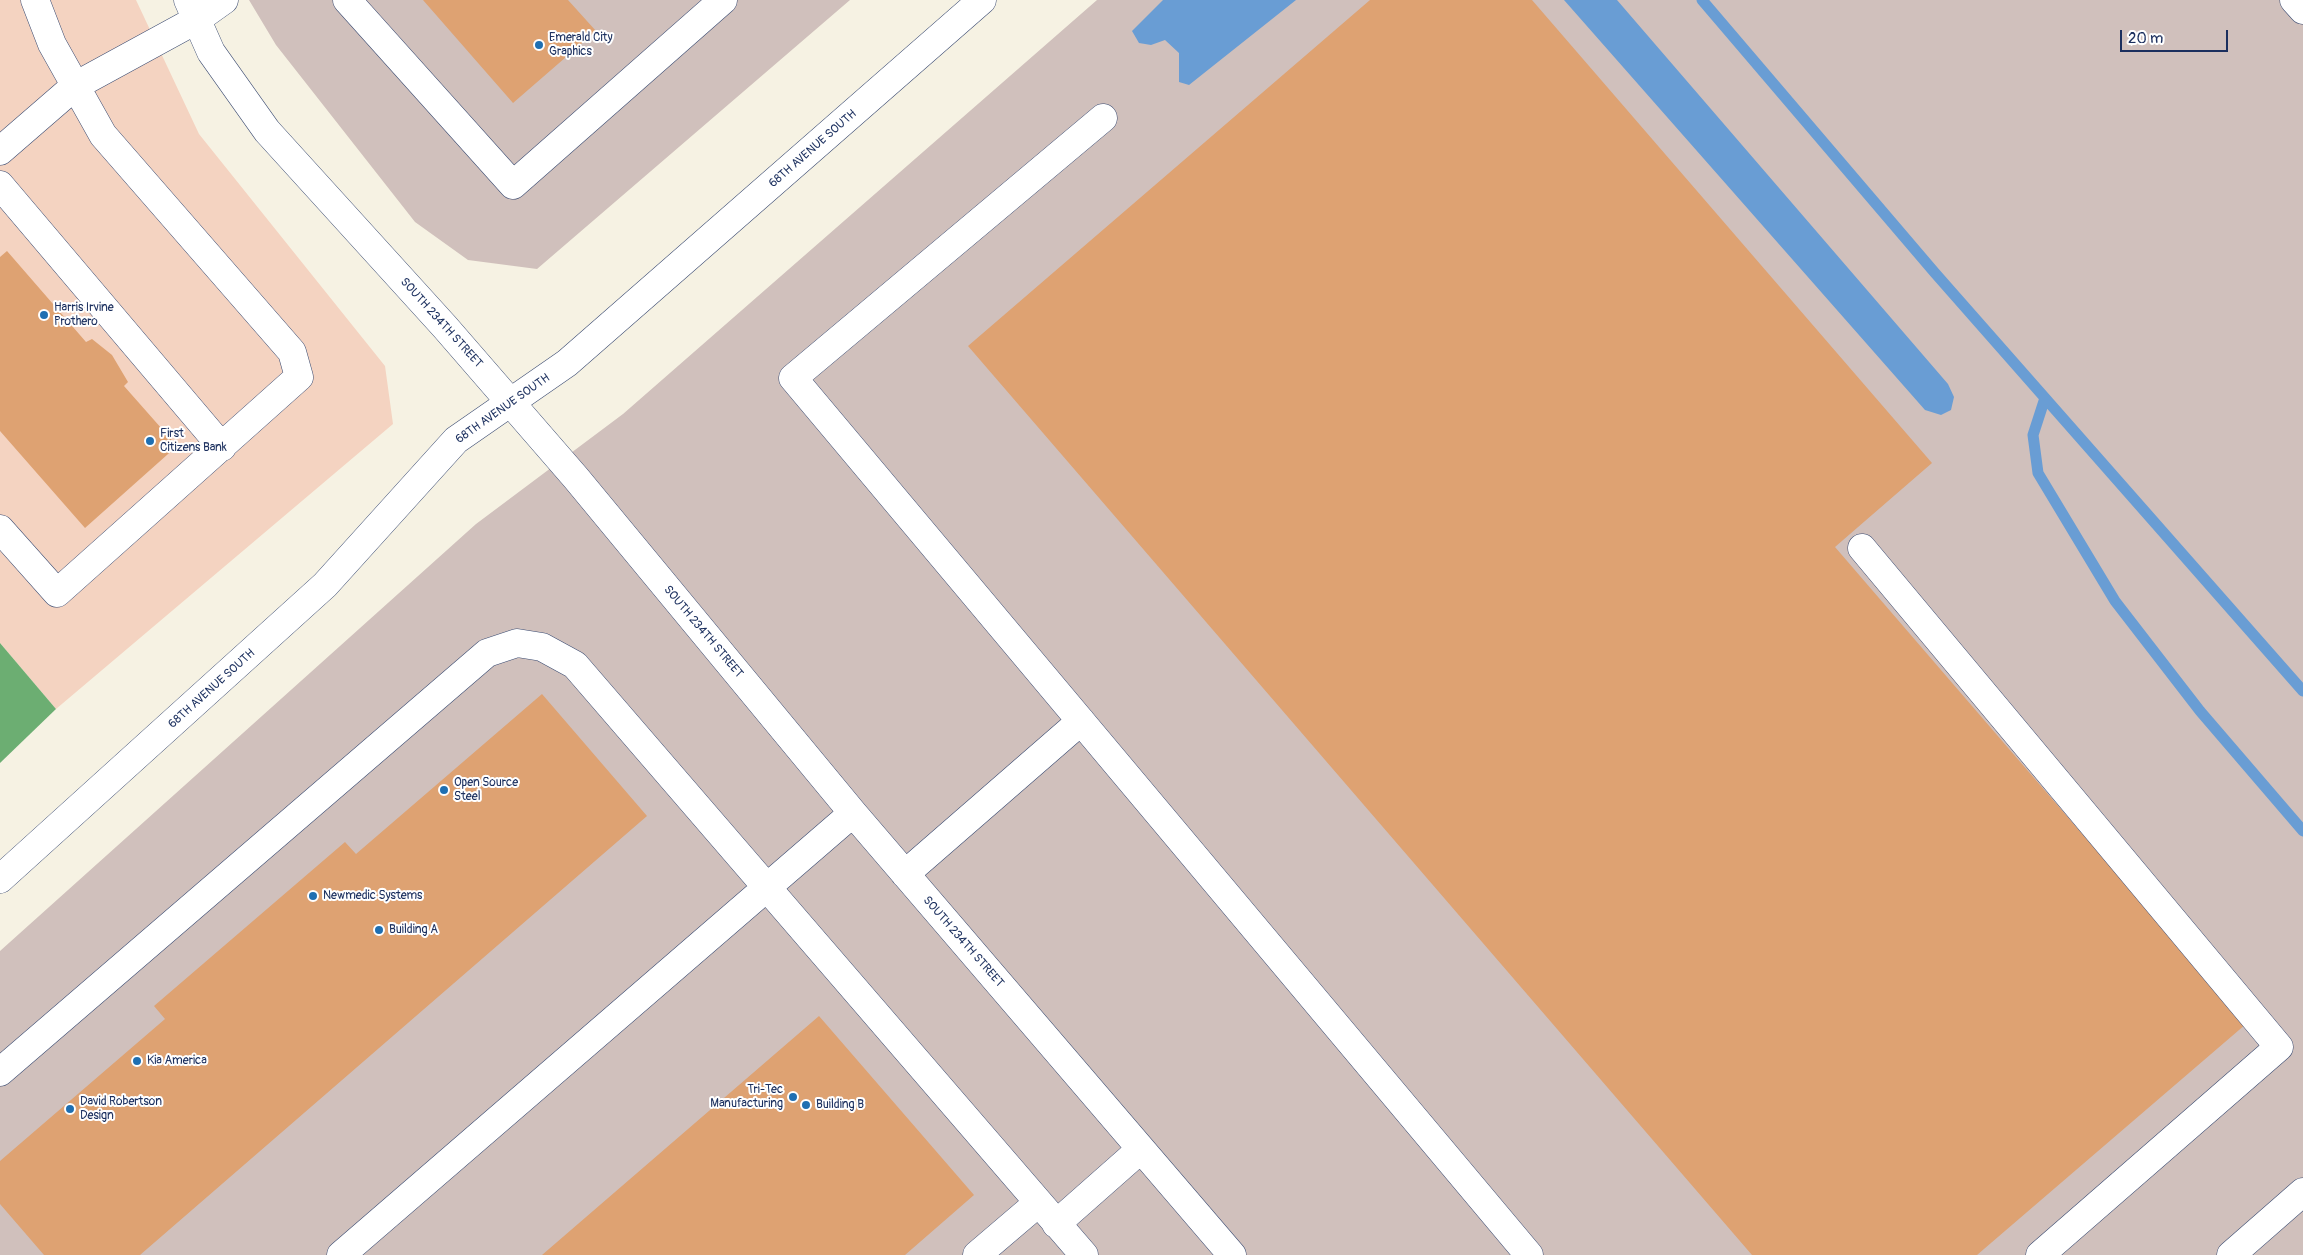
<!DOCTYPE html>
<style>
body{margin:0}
#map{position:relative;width:2303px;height:1255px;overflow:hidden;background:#f6f2e3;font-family:Pangolin,sans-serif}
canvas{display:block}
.scale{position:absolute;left:2120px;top:30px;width:108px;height:22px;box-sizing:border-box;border:2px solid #1b2f5e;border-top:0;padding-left:6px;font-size:15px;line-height:18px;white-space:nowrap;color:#1b2f5e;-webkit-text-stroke:4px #fff;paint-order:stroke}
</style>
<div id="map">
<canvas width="2303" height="1255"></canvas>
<div class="scale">20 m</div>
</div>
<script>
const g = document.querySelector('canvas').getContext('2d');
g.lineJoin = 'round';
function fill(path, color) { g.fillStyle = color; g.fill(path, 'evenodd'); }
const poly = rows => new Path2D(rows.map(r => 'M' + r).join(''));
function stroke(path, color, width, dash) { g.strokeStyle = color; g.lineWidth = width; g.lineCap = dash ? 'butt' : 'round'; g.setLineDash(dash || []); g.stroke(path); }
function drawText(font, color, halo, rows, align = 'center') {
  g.font = font + ' Pangolin,sans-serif'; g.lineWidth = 4; g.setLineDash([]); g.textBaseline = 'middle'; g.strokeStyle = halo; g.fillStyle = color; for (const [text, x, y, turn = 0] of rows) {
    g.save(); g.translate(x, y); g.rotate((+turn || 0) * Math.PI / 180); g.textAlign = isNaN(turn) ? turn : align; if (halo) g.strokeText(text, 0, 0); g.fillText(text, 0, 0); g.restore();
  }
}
fill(poly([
 [0,0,136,0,199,134,385,366,393,424,56,709,0,643]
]), '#f4d3c1');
fill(poly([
 [249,0,850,0,537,269,468,260,415,222,276,45],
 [1097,0,2303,0,2303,1255,0,1255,0,951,476,524,623,414]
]), '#d0c0bc');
fill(poly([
 [0,643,56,709,0,763]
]), '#6cae72');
fill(poly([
 [1163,0,1296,0,1189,85,1179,82,1179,53,1165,40,1151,45,1139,43,1132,31],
 [1564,0,1617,0,1948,384,1954,397,1951,410,1941,415,1925,410]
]), '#699dd4');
stroke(poly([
 [1702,0,1935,273,2303,691],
 [2045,398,2033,435,2038,473,2115,601,2200,711,2303,831]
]), '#699dd4', 11);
fill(poly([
 [423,0,568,0,596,31,513,103],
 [1370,0,1532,0,1932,463,1835,547,2246,1024,1977,1255,1752,1255,968,346],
 [7,251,86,342,92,339,112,355,128,382,124,386,177,446,85,528,0,431,0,257],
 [542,694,647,816,140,1255,44,1255,0,1204,0,1161,165,1019,154,1006,345,842,356,854],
 [819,1016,974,1195,905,1255,542,1255]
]), '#dea272');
const minor = poly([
 [188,0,211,52,267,131,445,327,576,478,853,813,1232,1255],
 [347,0,513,185,723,0],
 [2294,0,2303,10],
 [1103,118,793,378,1529,1255],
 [0,151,75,86,196,20,224,0],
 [0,185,222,447],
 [0,529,57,593,299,377,292,352,103,135,52,44,35,0],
 [1862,548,2279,1047,2040,1255],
 [905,874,1081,721],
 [0,1072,487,653,517,643,542,647,575,665,1084,1255],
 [1056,1224,1141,1149],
 [341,1255,853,813],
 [977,1255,1038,1203],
 [2231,1255,2303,1192]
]);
const major = poly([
 [0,879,325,585,456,440,567,363,982,0]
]);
stroke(minor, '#3c4c72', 29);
stroke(major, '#3c4c72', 29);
stroke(minor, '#fff', 28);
stroke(major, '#fff', 28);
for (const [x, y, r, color] of [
 [539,45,5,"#1f6fb2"],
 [44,315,5,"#1f6fb2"],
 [150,441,5,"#1f6fb2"],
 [444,790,5,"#1f6fb2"],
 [313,896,5,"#1f6fb2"],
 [379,930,5,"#1f6fb2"],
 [137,1061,5,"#1f6fb2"],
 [793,1097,5,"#1f6fb2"],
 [806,1105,5,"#1f6fb2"],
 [70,1109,5,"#1f6fb2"]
]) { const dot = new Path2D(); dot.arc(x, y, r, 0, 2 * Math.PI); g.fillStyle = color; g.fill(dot); stroke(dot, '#fff', 2); }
drawText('12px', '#1b2f5e', '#fff', [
 ["Emerald City",549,38],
 ["Graphics",549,52],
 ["Harris Irvine",54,308],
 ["Prothero",54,322],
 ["First",160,434],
 ["Citizens Bank",160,448],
 ["Open Source",454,783],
 ["Steel",454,797],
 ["Newmedic Systems",323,896],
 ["Building A",389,930],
 ["Kia America",147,1061],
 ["Tri-Tec",783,1090,"right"],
 ["Manufacturing",783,1104,"right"],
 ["David Robertson",80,1102],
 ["Design",80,1116],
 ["Building B",816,1105]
], 'left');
drawText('12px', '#1b2f5e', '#fff', [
 ["68TH AVENUE SOUTH",813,149,-41],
 ["SOUTH 234TH STREET",441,323,48],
 ["68TH AVENUE SOUTH",503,409,-35],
 ["SOUTH 234TH STREET",703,632,50],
 ["68TH AVENUE SOUTH",212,689,-42],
 ["SOUTH 234TH STREET",963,942,49]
]);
</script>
